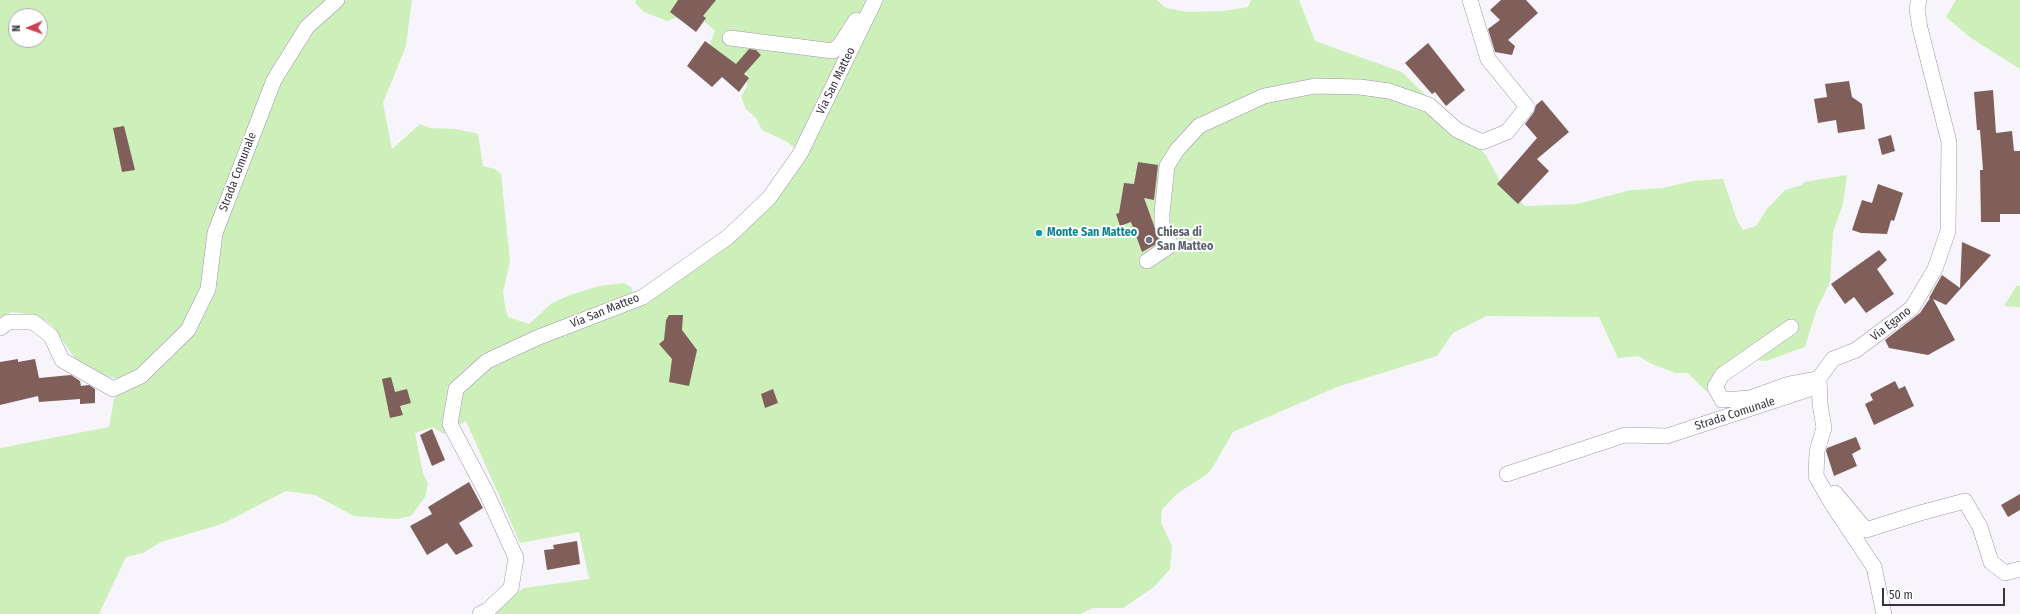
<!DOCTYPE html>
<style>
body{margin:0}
#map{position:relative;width:2020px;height:614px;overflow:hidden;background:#f7f4fb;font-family:"Fira Sans Condensed",sans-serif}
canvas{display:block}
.north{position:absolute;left:8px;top:8px;width:40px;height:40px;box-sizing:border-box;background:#fff;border:1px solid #b0adb3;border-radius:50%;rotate:268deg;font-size:11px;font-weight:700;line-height:16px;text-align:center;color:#393340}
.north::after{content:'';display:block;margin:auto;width:14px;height:18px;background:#cf3f50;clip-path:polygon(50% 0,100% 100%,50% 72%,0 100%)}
.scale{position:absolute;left:1882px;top:588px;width:123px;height:18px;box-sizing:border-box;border:2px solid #393340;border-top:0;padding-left:5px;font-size:12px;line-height:14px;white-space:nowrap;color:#393340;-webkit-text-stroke:3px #fff;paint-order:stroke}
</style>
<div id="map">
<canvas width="2020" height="614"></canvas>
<div class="north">N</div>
<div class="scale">50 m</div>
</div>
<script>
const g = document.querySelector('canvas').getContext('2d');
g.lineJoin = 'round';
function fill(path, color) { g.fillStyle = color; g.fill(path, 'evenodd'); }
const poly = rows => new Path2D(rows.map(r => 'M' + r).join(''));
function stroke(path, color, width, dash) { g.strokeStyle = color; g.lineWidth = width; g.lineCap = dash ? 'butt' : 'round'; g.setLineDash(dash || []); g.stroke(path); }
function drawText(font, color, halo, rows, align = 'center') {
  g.font = font + ' "Fira Sans Condensed",sans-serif'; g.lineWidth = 4; g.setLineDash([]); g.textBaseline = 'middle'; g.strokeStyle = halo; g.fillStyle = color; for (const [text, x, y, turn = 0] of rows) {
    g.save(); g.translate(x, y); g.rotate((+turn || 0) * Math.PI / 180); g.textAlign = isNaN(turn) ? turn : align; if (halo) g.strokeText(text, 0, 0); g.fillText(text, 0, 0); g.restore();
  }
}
fill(poly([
 [0,0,412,0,406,46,383,103,392,149,420,124,430,128,457,129,478,134,483,166,495,169,501,174,510,261,503,292,505,306,508,317,529,324,552,303,570,295,599,286,624,283,632,288,632,302,750,213,796,149,786,141,762,130,756,118,746,109,741,97,747,86,746,73,712,56,710,43,715,31,705,22,699,10,667,21,644,12,635,3,636,0,1157,0,1166,8,1188,12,1224,11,1248,7,1251,0,1299,0,1315,41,1402,72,1486,155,1500,181,1525,206,1577,204,1631,190,1663,188,1692,181,1723,179,1737,220,1743,230,1756,226,1767,209,1785,190,1802,185,1804,182,1847,175,1843,204,1833,232,1830,282,1816,311,1805,347,1766,361,1740,359,1710,384,1708,393,1688,373,1676,373,1652,364,1638,356,1618,358,1599,317,1486,316,1453,333,1437,356,1337,387,1233,432,1213,467,1206,475,1178,493,1162,509,1161,523,1172,546,1170,569,1154,587,1123,608,1093,608,1080,614,484,614,524,588,589,579,579,532,520,543,466,421,444,434,433,427,415,433,423,473,428,484,425,497,411,516,397,519,354,516,315,495,286,491,222,524,161,542,143,553,126,557,99,614,0,614,0,448,109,427,114,399,129,381,84,372,52,325,36,315,12,312,0,317],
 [16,16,40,16,40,40,16,40],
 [1956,0,2020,0,2020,69,1971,38,1946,17],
 [2017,285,2020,286,2020,307,2004,306]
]), '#cdf0ba');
fill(poly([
 [678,0,716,0,703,16,706,18,696,32,670,12],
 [1501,0,1526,0,1538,13,1508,40,1515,46,1512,55,1495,52,1488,29,1500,20,1490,10],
 [705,41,736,64,749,49,756,50,761,55,744,74,749,78,739,92,722,77,712,87,687,66],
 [1428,43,1465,90,1446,106,1435,92,1432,94,1405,63],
 [1849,81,1852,97,1862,104,1865,129,1838,133,1836,120,1818,123,1814,99,1827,97,1825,84],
 [1993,90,1996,133,2012,131,2014,151,2020,151,2020,214,2000,214,2000,222,1981,222,1980,170,1983,170,1980,130,1977,130,1974,92],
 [1542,100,1569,132,1537,159,1549,171,1518,204,1497,184,1537,138,1525,124,1534,112,1536,105],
 [124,126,135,170,122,172,113,128],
 [1891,135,1895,151,1882,155,1878,139],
 [1138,162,1158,165,1154,200,1144,198,1160,242,1142,252,1131,222,1120,226,1116,214,1119,213,1124,183,1134,184],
 [1878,184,1903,193,1894,221,1891,220,1887,234,1861,233,1852,230,1862,200,1872,203],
 [1962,242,1991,255,1946,305,1933,299,1955,340,1928,355,1889,348,1885,340,1920,313,1930,298,1929,298,1942,275,1960,288],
 [1879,250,1887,260,1877,269,1894,294,1866,313,1854,297,1845,304,1831,284],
 [669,315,683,315,682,330,697,350,689,386,669,382,672,359,659,344,664,340,666,320],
 [18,359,18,362,35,359,39,378,71,375,80,381,81,386,89,385,95,389,95,403,80,404,80,399,39,402,38,396,0,405,0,362],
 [391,377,395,392,407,389,411,403,400,406,403,415,390,418,382,379],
 [1895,381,1899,389,1905,386,1914,406,1874,425,1865,404,1873,400,1870,394],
 [773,389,778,403,765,408,761,394],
 [432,429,445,460,432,466,420,435],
 [1856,437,1861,449,1852,454,1857,466,1834,476,1826,451,1827,448],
 [469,482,483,508,459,523,473,546,456,555,447,543,427,555,410,526,432,514,428,507],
 [2020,494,2020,510,2008,517,2001,505],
 [577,541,580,564,547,570,544,550,554,549,553,545]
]), '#805e5a');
const street = poly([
 [730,38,833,51,840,45,856,20],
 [1147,261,1171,245,1162,225,1162,213,1167,166,1177,150,1199,126,1264,96,1315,86,1360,87,1389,91,1429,105,1457,130,1482,142,1507,132,1527,107,1488,59,1470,0],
 [1791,327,1722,375,1715,387,1722,400,1750,398,1789,384,1816,379],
 [0,328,8,322,33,322,51,336,62,360,113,389,141,376,188,330,208,289,215,233,274,80,307,27,337,0],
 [1507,474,1625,435,1667,436,1819,386],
 [1835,493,1866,530,1920,513,1965,501,1980,527,1991,562,2005,573,2020,569],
 [480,614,488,610,511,588,516,558,487,494,450,424,456,389,487,361,539,337,643,297,728,237,769,198,800,154,875,0],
 [1884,614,1874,567,1832,504,1816,476,1817,451,1824,428,1820,404,1819,378,1833,359,1856,350,1912,308,1935,269,1948,231,1949,142,1920,28,1917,9,1919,0]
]);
stroke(street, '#a094b2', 16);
stroke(street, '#fff', 15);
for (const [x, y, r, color] of [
 [1039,233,4,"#0f9aa8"],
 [1149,240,4,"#6b7280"]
]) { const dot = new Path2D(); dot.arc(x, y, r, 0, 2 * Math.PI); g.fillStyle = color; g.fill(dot); stroke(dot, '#fff', 1.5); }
drawText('12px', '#393340', '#fff', [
 ["Via San Matteo",836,81,-64],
 ["Strada Comunale",238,172,-69],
 ["Via San Matteo",605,311,-22],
 ["Via Egano",1891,324,-38],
 ["Strada Comunale",1735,414,-18]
]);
drawText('bold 12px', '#0d838f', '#fff', [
 ["Monte San Matteo",1047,233]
], 'left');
drawText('bold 12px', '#5b616d', '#fff', [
 ["Chiesa di",1157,233],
 ["San Matteo",1157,247]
], 'left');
</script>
